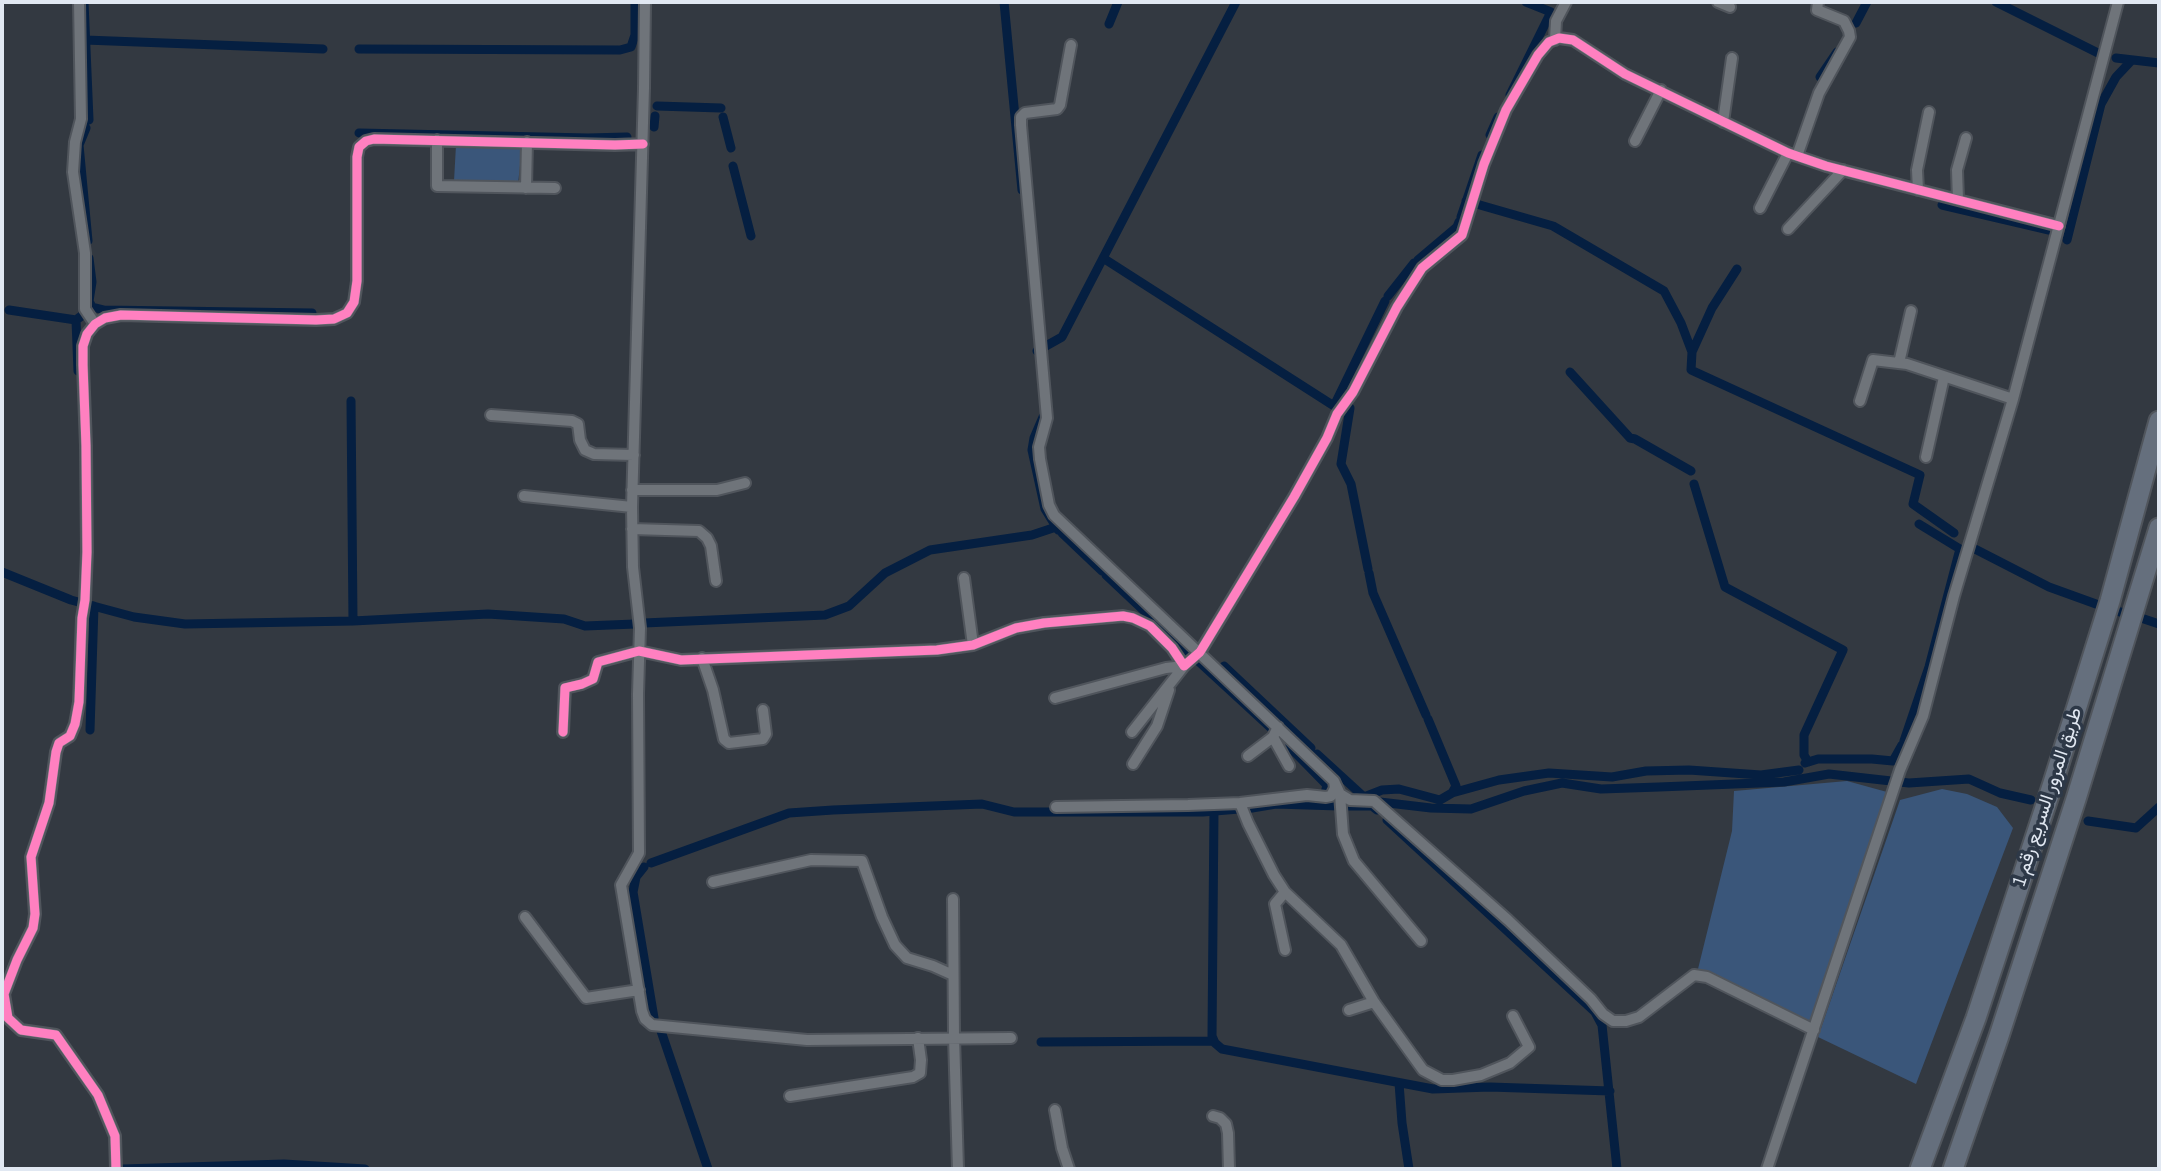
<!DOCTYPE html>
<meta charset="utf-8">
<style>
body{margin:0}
#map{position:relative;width:2161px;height:1171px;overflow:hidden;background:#333941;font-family:"Archivo Narrow",sans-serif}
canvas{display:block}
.frame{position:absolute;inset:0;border:4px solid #e1e8f2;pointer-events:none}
</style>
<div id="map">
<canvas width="2161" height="1171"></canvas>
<div class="frame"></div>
</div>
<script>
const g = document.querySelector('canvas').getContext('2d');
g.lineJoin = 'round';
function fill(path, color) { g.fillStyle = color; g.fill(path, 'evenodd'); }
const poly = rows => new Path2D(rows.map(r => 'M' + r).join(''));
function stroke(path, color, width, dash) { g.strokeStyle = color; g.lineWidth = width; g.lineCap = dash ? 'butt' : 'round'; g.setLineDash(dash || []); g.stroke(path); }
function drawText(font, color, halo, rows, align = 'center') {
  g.font = font + ' "Archivo Narrow",Vazirmatn,sans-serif'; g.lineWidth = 7; g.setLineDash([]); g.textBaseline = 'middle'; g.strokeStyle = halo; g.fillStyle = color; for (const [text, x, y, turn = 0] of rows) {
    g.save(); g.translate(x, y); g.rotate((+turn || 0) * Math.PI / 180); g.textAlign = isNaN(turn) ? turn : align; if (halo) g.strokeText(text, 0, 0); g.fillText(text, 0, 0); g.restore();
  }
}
fill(poly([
 [456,145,522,147,518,184,454,181],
 [1847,781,1887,792,1812,1024,1698,969,1732,831,1734,791],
 [1942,789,1967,794,1997,807,2013,828,1916,1084,1818,1037,1900,800]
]), '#3a567a');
stroke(poly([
 [84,2,89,120],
 [1004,2,1022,190],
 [1996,2,2098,53],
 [1856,23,1867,2],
 [1109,24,1118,2],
 [85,40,323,49],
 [359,49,620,50,631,47,635,35,635,2],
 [2116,58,2159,63],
 [1820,77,1837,52],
 [1510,95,1551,12,1526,2],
 [657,106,721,108],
 [723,117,731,148],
 [654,127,655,116],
 [86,128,79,145,88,241],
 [359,133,588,138,627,137],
 [1490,135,1498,117],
 [733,166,751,236],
 [1466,201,1553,226,1664,291,1681,323,1692,352,1691,370,1920,475,1913,504,1954,533],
 [1942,205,2049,230],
 [1461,217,1482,155],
 [2067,240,2101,104,2116,77,2131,61],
 [89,258,92,282,89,301,92,307,104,310,312,313],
 [1103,258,1334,406,1385,301],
 [1418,260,1457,227,1459,222],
 [1388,296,1414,263],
 [9,310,76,320],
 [1037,351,1062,337,1236,2],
 [1692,352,1712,308,1737,269],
 [78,371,76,320,91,309],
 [1570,372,1630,438,1635,439,1691,471],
 [351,401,353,621],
 [1350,408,1341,464,1351,484,1368,569],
 [1043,417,1034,438,1032,450,1045,509,1058,530],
 [1694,484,1725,587,1843,650,1804,735,1804,755,1808,762],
 [1062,533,1102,571],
 [1975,549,2049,587,2096,604],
 [2,572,71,600,134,617,185,624,353,621,488,614,564,619,585,626,635,624],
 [1369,573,1373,593,1426,715],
 [1106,575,1191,655],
 [2120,612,2121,612],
 [2144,619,2159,624],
 [644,623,825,615,849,606,885,573,930,550,1032,535,1056,527],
 [1197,660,1272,729],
 [1224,666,1311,748],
 [1428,719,1456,786,1452,793],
 [90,730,94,606],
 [1277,734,1327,785,1325,793],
 [1904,741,1929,667,1960,549,1919,524],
 [1317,754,1364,797,1382,790,1399,789,1440,800,1452,793,1499,780,1549,773,1612,777,1646,771,1689,770,1761,775,1799,770],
 [1805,763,1818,759,1872,759,1893,761,1902,745],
 [1380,802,1431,808,1471,809,1524,791,1562,783,1601,789,1659,787,1784,782,1829,774,1909,783,1969,779,2000,793,2031,800],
 [1344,806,1372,806,1377,810],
 [1246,809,1276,804,1339,806],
 [1214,810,1212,1036,1215,1043,1222,1049,1433,1089,1490,1087,1610,1091],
 [1387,820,1595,1012,1602,1025,1617,1169],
 [2088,821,2136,828,2159,807],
 [651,863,789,813,833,810,982,804,1014,812,1203,812,1239,809],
 [644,867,636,877,633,892,654,1018],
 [661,1031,708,1169],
 [1041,1042,1214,1041],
 [1399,1083,1402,1123,1409,1169],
 [123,1169,284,1164,365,1169]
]), '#051f41', 9);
const street = poly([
 [79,2,81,119,75,142,73,172,85,253,85,309,95,324],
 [645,2,644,88,632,507,633,567,640,628,638,694,639,853,621,885,642,1011,645,1019,652,1025,807,1040,1011,1038],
 [1718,2,1730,7],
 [1555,40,1556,21,1566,2],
 [1071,45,1060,105,1057,109,1025,113,1021,117,1021,125,1047,418,1039,447,1040,459,1049,505,1054,515,1334,781,1340,794,1350,800,1374,801,1508,920,1591,999,1603,1014,1613,1021,1626,1021,1639,1017,1694,975,1707,977,1814,1030],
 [1723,122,1732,58],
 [437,140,437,186,555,188],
 [1635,141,1661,90],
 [1797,156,1819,93,1850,37,1849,31,1844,21,1817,10,1818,2],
 [526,188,527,142],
 [1918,190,1917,170,1929,112],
 [1958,200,1957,170,1966,138],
 [1760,208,1788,153],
 [1788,229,1843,170],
 [1899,363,1911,311],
 [1860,401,1873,360,1907,364,2013,399],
 [491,415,572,421,578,424,580,440,585,450,594,454,634,455],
 [1926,457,1944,377],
 [632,490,717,490,745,483],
 [524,496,632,507],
 [632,529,699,531,707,538,711,546,716,581],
 [964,578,973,645],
 [702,658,713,690,724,739,729,743,763,739,766,734,763,710],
 [1055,698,1166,668,1184,666,1132,732],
 [563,732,565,688,582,684,593,679,598,662,639,651,681,660,937,650,973,645,1016,628,1044,623,1123,616,1133,618,1150,626,1172,648,1184,666,1200,652,1294,497,1327,438,1337,414,1353,392,1397,307,1422,268,1462,235,1484,164,1506,110,1538,55,1549,42,1559,38,1573,40,1625,74,1788,153,1826,166,2059,226],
 [1273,737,1289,766],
 [1248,756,1273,737,1278,727],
 [1133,764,1157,726,1169,690],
 [1340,794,1343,834,1354,861,1421,941],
 [1240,803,1248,823,1274,875,1285,892,1341,945,1374,1002,1423,1070,1442,1080,1453,1080,1481,1075,1510,1063,1529,1047,1513,1016],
 [1056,807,1188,805,1240,803,1307,795,1326,797,1331,796,1335,788,1334,781],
 [713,882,811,860,862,861,882,917,895,945,907,958,933,966,953,975],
 [953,899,954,1037,958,1169],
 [525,917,586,998,639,990],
 [1285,950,1275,904,1285,892],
 [1349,1010,1374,1002],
 [790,1096,913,1077,920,1073,921,1060,918,1038],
 [1055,1110,1062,1148,1069,1169],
 [1213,1116,1220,1118,1226,1124,1228,1133,1229,1169],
 [116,1169,115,1136,98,1095,56,1035,21,1030,8,1018,4,994,17,960,33,928,35,914,31,857,49,803,56,752,59,743,70,736,75,724,79,702,82,618,85,600,87,552,86,446,83,365,83,346,87,334,95,324,105,318,121,315,316,320,334,319,347,313,354,302,357,281,357,157,359,147,366,141,374,139,615,145,643,144],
 [1767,1169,1900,770,1923,716,1954,596,2013,399,2118,2]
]);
const highway = poly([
 [1920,1169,1976,1018,2053,783,2110,601,2159,421],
 [1953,1169,1999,1036,2076,799,2159,528]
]);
stroke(street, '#50555c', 14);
stroke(highway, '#50555c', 23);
stroke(street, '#6f747a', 10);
stroke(highway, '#656f7d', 19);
stroke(poly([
 [563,732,565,688,582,684,593,679,598,662,639,651,681,660,937,650,973,645,1016,628,1044,623,1123,616,1133,618,1150,626,1172,648,1184,666,1200,652,1294,497,1327,438,1337,414,1353,392,1397,307,1422,268,1462,235,1484,164,1506,110,1538,55,1549,42,1559,38,1573,40,1625,74,1788,153,1826,166,2059,226],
 [116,1169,115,1136,98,1095,56,1035,21,1030,8,1018,4,994,17,960,33,928,35,914,31,857,49,803,56,752,59,743,70,736,75,724,79,702,82,618,85,600,87,552,86,446,83,365,83,346,87,334,95,324,105,318,121,315,316,320,334,319,347,313,354,302,357,281,357,157,359,147,366,141,374,139,615,145,643,144]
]), '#ff80c0', 9);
drawText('19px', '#e1e8f2', '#2d3847', [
 ["طريق المرور السريع رقم 1",2048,797,-72]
]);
</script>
